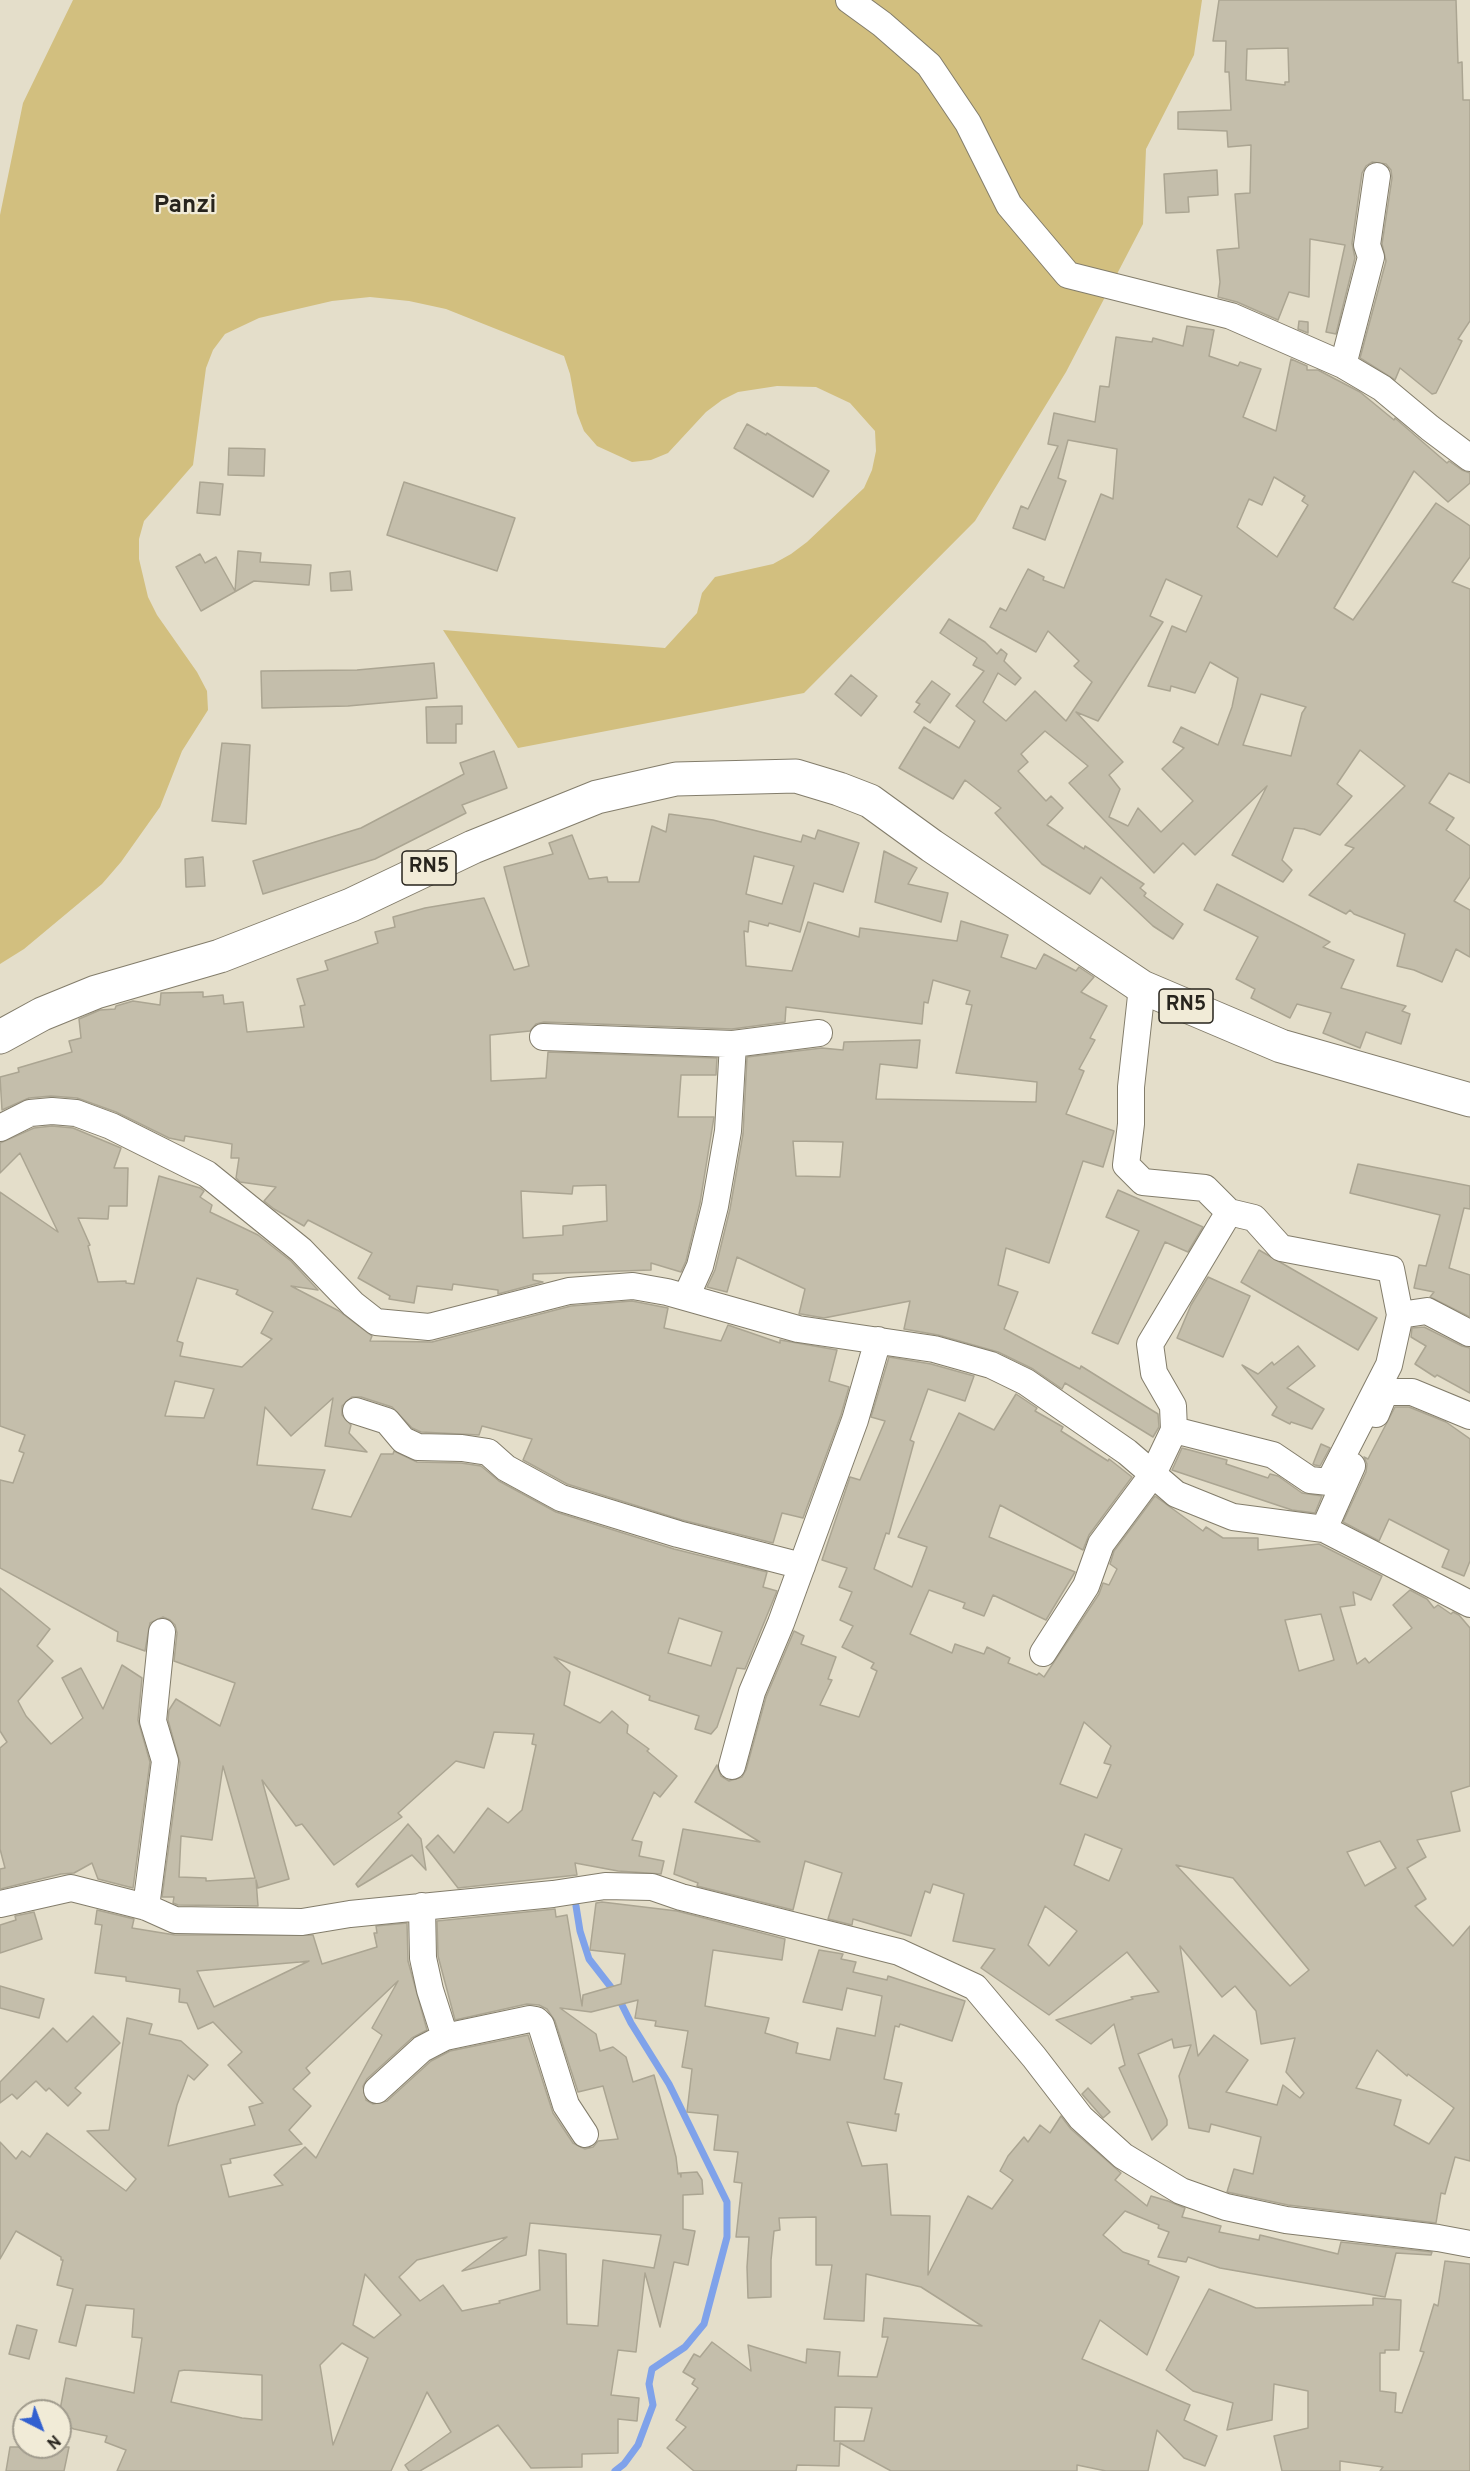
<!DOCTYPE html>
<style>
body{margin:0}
#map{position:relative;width:1470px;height:2471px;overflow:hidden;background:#e4deca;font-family:Overpass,sans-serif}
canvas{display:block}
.north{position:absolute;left:12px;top:2399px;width:60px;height:60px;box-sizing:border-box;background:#f1ebd7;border:2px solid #a09b8d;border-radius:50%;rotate:138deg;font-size:16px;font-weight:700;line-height:24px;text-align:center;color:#27241d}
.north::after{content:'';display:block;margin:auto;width:21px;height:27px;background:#3260d0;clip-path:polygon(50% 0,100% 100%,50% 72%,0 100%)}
</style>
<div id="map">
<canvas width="1470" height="2471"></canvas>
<div class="north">N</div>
</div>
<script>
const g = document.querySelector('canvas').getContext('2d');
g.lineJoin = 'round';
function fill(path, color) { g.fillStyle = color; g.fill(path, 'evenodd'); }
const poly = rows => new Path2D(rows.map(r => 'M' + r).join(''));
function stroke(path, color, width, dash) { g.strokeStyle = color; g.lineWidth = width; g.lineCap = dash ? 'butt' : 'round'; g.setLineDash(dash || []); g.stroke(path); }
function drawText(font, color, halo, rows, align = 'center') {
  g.font = font + ' Overpass,sans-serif'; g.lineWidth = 4.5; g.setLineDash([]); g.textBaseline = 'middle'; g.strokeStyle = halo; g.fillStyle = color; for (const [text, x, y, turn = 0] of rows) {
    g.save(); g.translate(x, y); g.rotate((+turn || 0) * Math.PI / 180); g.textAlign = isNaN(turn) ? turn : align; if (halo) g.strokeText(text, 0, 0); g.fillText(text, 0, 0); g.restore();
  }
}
fill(poly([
 [73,0,1202,0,1194,55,1146,149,1143,224,1066,372,975,521,804,693,518,748,443,630,665,648,697,613,702,593,715,577,773,564,791,554,807,542,864,488,872,470,876,451,875,431,850,403,816,387,777,386,738,392,722,400,706,412,668,453,651,460,632,462,597,446,584,431,577,413,570,374,564,356,446,309,409,301,370,297,332,301,259,318,225,334,213,350,206,368,193,465,144,521,139,539,139,559,148,597,157,615,197,672,207,691,208,710,182,751,160,807,121,862,102,884,24,949,0,964,0,215,23,103]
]), '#d2bf7f');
stroke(poly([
 [576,1906,580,1931,589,1959,617,1995,631,2023,669,2084,727,2202,727,2237,704,2324,685,2347,652,2369,649,2384,653,2405,638,2445,624,2464,615,2471]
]), '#7fa2ea', 7);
const building = poly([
 [1219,0,1456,0,1458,63,1462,62,1463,100,1470,100,1470,321,1458,339,1462,341,1436,393,1432,394,1400,368,1395,380,1360,358,1386,261,1382,244,1392,178,1391,170,1386,164,1372,162,1366,166,1362,173,1352,243,1355,258,1336,334,1326,332,1345,245,1310,239,1309,297,1289,292,1278,320,1237,302,1218,297,1220,282,1217,250,1239,248,1235,194,1250,193,1251,145,1228,147,1227,131,1178,129,1178,112,1231,110,1229,72,1225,72,1226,41,1213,41,1219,0],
 [1288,48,1289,82,1285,82,1285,85,1246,80,1247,49,1288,48],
 [1217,170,1218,195,1188,197,1189,212,1166,213,1164,174,1217,170],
 [1299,321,1308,322,1308,333,1298,329,1299,321],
 [1187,326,1214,330,1209,356,1238,366,1240,362,1261,369,1243,417,1276,431,1291,359,1307,366,1307,370,1318,370,1360,392,1394,420,1395,418,1447,463,1449,461,1462,470,1470,473,1470,483,1448,502,1414,471,1334,608,1353,620,1436,503,1470,526,1470,557,1452,582,1470,589,1470,783,1449,773,1429,803,1454,818,1446,830,1470,846,1470,877,1454,901,1470,910,1470,957,1456,949,1442,982,1414,970,1397,966,1405,934,1354,914,1350,910,1346,914,1309,895,1354,848,1345,845,1405,786,1360,750,1337,784,1352,796,1320,835,1304,829,1294,828,1282,860,1292,870,1283,882,1232,855,1267,786,1195,855,1183,843,1154,873,1069,783,1088,766,1045,731,1021,754,1028,762,1018,771,1046,801,1051,796,1063,808,1047,825,1084,849,1085,846,1144,884,1140,888,1146,893,1144,896,1183,924,1173,939,1153,926,1101,877,1090,894,1042,864,995,813,1001,808,965,780,953,799,899,768,924,727,959,748,975,721,956,706,984,671,973,665,977,658,940,633,949,619,985,642,997,654,1001,649,1007,654,1004,661,1021,678,1015,685,998,673,983,702,1006,721,1035,691,1066,721,1092,682,1074,666,1079,661,1048,631,1036,652,990,627,1000,608,1006,611,1028,569,1044,577,1043,580,1064,588,1101,494,1113,499,1117,449,1068,440,1058,478,1066,481,1045,540,1013,528,1021,506,1028,509,1058,446,1048,444,1054,413,1095,422,1100,386,1109,387,1116,337,1152,342,1153,338,1183,346,1187,326],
 [1274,477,1305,496,1302,501,1308,505,1277,557,1237,527,1249,499,1262,505,1274,477],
 [1166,579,1202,596,1186,632,1172,626,1148,686,1170,691,1171,686,1195,693,1210,662,1238,678,1232,707,1218,745,1181,727,1173,742,1184,748,1162,769,1193,801,1161,832,1138,808,1128,826,1109,817,1120,789,1109,775,1123,762,1076,712,1098,721,1163,622,1150,616,1166,579],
 [1261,694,1306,707,1302,713,1291,756,1243,745,1261,694],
 [747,424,766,435,767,433,829,471,813,497,734,448,747,424],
 [229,448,265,449,264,476,228,475,229,448],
 [200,482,223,484,220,515,197,513,200,482],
 [404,482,515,518,497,571,387,535,404,482],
 [238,551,261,553,260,562,311,565,309,585,254,581,201,611,176,567,200,554,205,563,216,557,235,591,238,551],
 [350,571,352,590,331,591,330,573,350,571],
 [434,663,437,698,348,706,262,708,261,671,357,670,434,663],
 [851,675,877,696,861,716,835,694,851,675],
 [932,681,950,694,930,723,914,712,920,704,916,702,932,681],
 [462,706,462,724,456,724,456,743,427,743,426,707,462,706],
 [222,743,250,745,246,824,212,821,222,743],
 [494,751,507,788,462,805,466,813,375,859,263,894,253,861,361,828,464,774,460,763,494,751],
 [669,814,713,820,801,842,803,835,815,839,818,830,859,843,843,892,814,883,800,932,769,923,768,926,749,921,748,932,744,931,746,966,792,971,808,922,859,937,860,928,957,941,961,921,1008,935,1001,957,1036,969,1044,954,1076,971,1079,967,1094,977,1081,992,1107,1006,1090,1038,1095,1040,1079,1069,1084,1071,1066,1114,1114,1131,1103,1167,1083,1161,1049,1263,1006,1248,998,1285,1018,1292,1004,1329,1080,1369,1081,1366,1158,1414,1159,1427,1153,1437,1065,1383,1062,1389,1033,1369,998,1352,938,1335,904,1329,910,1301,824,1318,801,1314,799,1314,805,1289,737,1257,727,1292,707,1287,715,1270,730,1209,743,1134,747,1057,822,1048,843,1050,844,1042,920,1040,917,1068,880,1064,876,1099,1036,1102,1037,1082,956,1073,972,1005,966,1004,970,991,933,980,928,1003,924,1002,922,1024,786,1007,785,1022,732,1029,544,1022,536,1024,530,1031,490,1035,491,1081,546,1078,548,1052,717,1058,716,1075,681,1075,678,1117,714,1117,700,1203,686,1261,681,1272,651,1263,651,1270,533,1274,533,1280,543,1282,498,1294,498,1290,453,1284,452,1290,417,1286,414,1303,389,1299,390,1296,358,1278,372,1253,308,1220,304,1226,274,1209,264,1201,276,1187,240,1182,236,1178,239,1158,231,1158,232,1144,185,1136,184,1141,169,1138,116,1112,77,1098,51,1096,29,1098,2,1110,0,1077,19,1072,18,1068,72,1052,69,1041,81,1038,79,1019,100,1010,115,1009,116,1006,133,1001,160,1005,161,993,203,992,203,997,223,995,224,1004,243,1002,247,1032,304,1027,300,1006,305,1005,297,979,328,970,325,961,378,943,375,932,395,927,393,917,425,908,484,898,514,970,529,966,504,867,553,854,549,843,572,835,589,879,607,877,608,882,639,882,652,826,666,832,669,814],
 [754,856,794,866,782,904,746,894,754,856],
 [793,1141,843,1142,840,1177,796,1176,793,1141],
 [606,1185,607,1221,563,1226,563,1235,523,1238,521,1191,572,1194,573,1186,606,1185],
 [884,851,917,868,908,884,948,893,941,922,875,902,884,851],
 [203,857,205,886,186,887,185,859,203,857],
 [1217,884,1330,942,1323,947,1354,960,1341,988,1406,1006,1402,1011,1410,1014,1401,1044,1366,1032,1360,1048,1323,1033,1331,1013,1297,1004,1290,1018,1251,998,1255,989,1236,979,1258,937,1204,910,1217,884],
 [52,1126,73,1128,121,1148,114,1168,128,1168,127,1206,109,1206,108,1219,78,1218,90,1245,88,1246,98,1282,126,1281,126,1283,134,1284,159,1176,200,1188,204,1191,200,1197,212,1205,210,1212,258,1235,291,1261,318,1290,291,1286,339,1311,372,1336,370,1341,432,1342,571,1306,632,1301,668,1308,664,1328,721,1341,728,1325,780,1343,780,1340,837,1350,829,1381,849,1387,841,1415,803,1518,782,1513,773,1543,682,1520,567,1484,523,1460,532,1439,482,1426,479,1435,421,1432,412,1428,392,1407,361,1397,352,1397,342,1406,342,1415,351,1425,349,1433,367,1452,325,1446,333,1398,291,1436,265,1407,257,1465,325,1470,312,1509,351,1517,381,1454,393,1454,394,1451,417,1462,461,1463,481,1466,499,1481,556,1512,674,1549,767,1572,763,1587,777,1591,745,1669,737,1668,717,1727,711,1734,695,1729,699,1716,649,1700,650,1696,554,1657,570,1672,564,1705,600,1723,612,1711,628,1725,627,1733,649,1749,647,1751,677,1776,660,1797,654,1792,632,1840,642,1842,639,1856,664,1861,661,1874,618,1871,575,1863,577,1875,458,1888,426,1847,438,1835,454,1853,488,1808,508,1823,522,1810,536,1745,532,1744,534,1734,494,1732,484,1768,456,1761,398,1813,402,1817,334,1865,302,1824,296,1826,262,1780,289,1879,258,1888,256,1880,258,1906,178,1905,173,1903,174,1897,162,1897,180,1763,168,1720,169,1710,176,1699,220,1726,235,1683,174,1661,177,1633,175,1625,170,1620,163,1617,150,1623,145,1651,117,1641,118,1632,0,1568,0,1480,13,1483,24,1453,19,1451,25,1435,0,1426,0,1192,58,1232,20,1153,0,1173,0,1143,34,1128,52,1126],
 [197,1278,238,1290,236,1294,273,1312,261,1333,272,1339,242,1367,180,1356,183,1343,177,1341,197,1278],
 [175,1381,214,1389,204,1418,165,1416,175,1381],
 [679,1618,722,1632,711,1666,668,1653,679,1618],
 [223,1766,255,1878,206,1881,206,1878,179,1877,181,1836,212,1840,223,1766],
 [1358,1164,1470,1186,1470,1209,1464,1208,1449,1268,1470,1275,1470,1317,1430,1297,1434,1292,1414,1288,1419,1265,1426,1266,1440,1215,1350,1193,1358,1164],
 [1118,1190,1203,1227,1188,1252,1165,1242,1118,1344,1092,1333,1139,1231,1106,1217,1118,1190],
 [1259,1250,1377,1318,1358,1350,1241,1282,1259,1250],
 [1208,1277,1250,1296,1223,1357,1177,1338,1191,1305,1208,1277],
 [1424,1327,1462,1346,1470,1348,1470,1393,1437,1375,1435,1377,1415,1364,1426,1346,1411,1337,1412,1328,1424,1327],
 [1298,1346,1315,1366,1287,1388,1324,1409,1312,1429,1291,1422,1290,1424,1272,1415,1277,1407,1242,1365,1258,1374,1272,1362,1274,1365,1298,1346],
 [889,1357,931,1364,974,1376,965,1401,928,1389,910,1440,914,1442,889,1534,886,1533,874,1569,912,1587,927,1547,898,1537,959,1413,994,1430,1016,1394,1037,1408,1035,1411,1063,1427,1061,1431,1108,1461,1109,1459,1132,1477,1089,1535,1083,1550,1000,1505,989,1537,1075,1572,1046,1620,993,1595,984,1616,963,1608,965,1603,929,1590,910,1634,952,1653,955,1644,984,1654,987,1647,1010,1658,1008,1663,1037,1675,1039,1673,1044,1677,1099,1594,1103,1583,1109,1585,1117,1569,1110,1564,1114,1551,1155,1496,1203,1531,1206,1527,1223,1538,1258,1538,1258,1550,1319,1544,1382,1576,1371,1600,1353,1592,1355,1605,1340,1607,1357,1664,1365,1658,1369,1663,1412,1628,1393,1605,1410,1590,1427,1599,1434,1608,1438,1605,1451,1614,1453,1612,1459,1615,1470,1628,1470,1786,1451,1792,1460,1831,1417,1840,1426,1857,1407,1868,1426,1899,1415,1906,1453,1946,1470,1926,1470,2161,1455,2157,1445,2194,1441,2193,1436,2223,1288,2205,1227,2192,1234,2169,1253,2174,1261,2137,1211,2124,1209,2132,1189,2128,1179,2076,1191,2045,1174,2048,1172,2039,1138,2054,1167,2120,1167,2125,1152,2140,1119,2068,1125,2065,1114,2024,1091,2044,1056,2020,1133,1999,1131,1997,1159,1992,1127,1952,1049,2015,981,1968,995,1949,953,1941,964,1894,933,1884,930,1893,925,1891,911,1936,853,1919,852,1925,828,1919,842,1873,805,1861,793,1910,697,1886,698,1883,674,1874,683,1829,760,1842,695,1802,717,1765,721,1776,729,1781,742,1777,746,1770,766,1697,794,1631,804,1636,801,1644,836,1657,828,1679,832,1680,820,1705,859,1717,877,1671,871,1668,874,1663,842,1647,853,1626,840,1620,852,1592,839,1587,847,1568,822,1560,850,1477,860,1480,885,1421,871,1417,889,1357],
 [1321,1614,1334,1660,1299,1671,1285,1620,1321,1614],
 [1084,1722,1111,1746,1104,1763,1111,1765,1097,1798,1060,1784,1084,1722],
 [1085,1834,1122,1849,1109,1881,1074,1865,1085,1834],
 [1380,1841,1396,1868,1365,1886,1347,1852,1380,1841],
 [1176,1865,1233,1878,1309,1970,1290,1986,1176,1865],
 [1045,1906,1077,1931,1049,1966,1028,1945,1045,1906],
 [1180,1946,1222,1997,1235,1986,1256,2011,1261,2044,1295,2038,1286,2072,1304,2093,1300,2098,1283,2085,1277,2105,1226,2092,1248,2060,1214,2035,1198,2056,1180,1946],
 [1377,2050,1407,2076,1408,2074,1454,2108,1429,2144,1394,2125,1401,2100,1356,2088,1377,2050],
 [1395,1407,1409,1407,1446,1422,1470,1439,1470,1561,1464,1576,1442,1567,1449,1550,1389,1519,1379,1541,1343,1522,1366,1472,1367,1464,1364,1457,1368,1459,1395,1407],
 [1321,1444,1330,1448,1320,1466,1315,1465,1313,1464,1321,1444],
 [1182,1448,1227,1460,1226,1464,1268,1478,1270,1474,1278,1476,1302,1493,1322,1496,1315,1513,1292,1510,1172,1470,1182,1448],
 [0,1588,50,1629,37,1646,53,1661,18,1701,26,1716,51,1744,83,1718,62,1678,81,1668,103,1709,122,1665,142,1678,138,1720,150,1762,133,1888,98,1879,92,1863,74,1873,61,1874,0,1889,0,1869,5,1868,0,1849,0,1748,7,1742,0,1731,0,1588],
 [408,1824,421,1839,426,1870,412,1855,358,1887,356,1884,408,1824],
 [602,1902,677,1911,785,1939,782,1960,713,1950,705,2006,769,2018,765,2033,798,2043,796,2053,830,2060,837,2028,875,2036,882,1996,847,1988,842,2010,803,2002,819,1950,843,1954,841,1959,856,1962,853,1972,887,1980,888,1976,965,2001,952,2041,900,2024,899,2027,895,2026,884,2079,902,2083,895,2114,899,2114,896,2131,847,2122,862,2166,887,2164,891,2215,930,2216,928,2275,968,2196,992,2209,1013,2180,1000,2171,1008,2156,1024,2137,1028,2142,1040,2125,1050,2133,1061,2116,1071,2129,1121,2173,1115,2180,1147,2206,1151,2196,1168,2201,1185,2208,1182,2217,1221,2226,1219,2232,1259,2240,1260,2235,1338,2254,1341,2242,1432,2252,1431,2255,1396,2253,1385,2297,1220,2268,1188,2257,1186,2262,1158,2257,1169,2232,1158,2228,1159,2225,1125,2211,1103,2235,1123,2252,1149,2261,1148,2264,1179,2277,1147,2355,1100,2320,1082,2359,1190,2405,1184,2420,1217,2436,1205,2466,1184,2458,1157,2430,1148,2471,1106,2471,1077,2465,1077,2471,891,2471,840,2443,839,2466,797,2465,796,2471,694,2471,667,2448,686,2427,676,2420,698,2388,692,2384,695,2379,683,2372,694,2354,700,2357,712,2342,751,2371,748,2345,806,2363,807,2349,840,2352,838,2376,877,2377,888,2337,882,2337,884,2318,982,2326,921,2287,866,2274,864,2321,824,2319,832,2265,816,2265,816,2217,779,2218,780,2230,774,2231,771,2260,771,2297,748,2298,747,2267,749,2237,736,2237,742,2183,734,2182,738,2152,714,2150,718,2115,687,2112,692,2069,682,2067,688,2031,655,2026,656,2021,635,2018,638,2000,591,2012,560,2008,596,2034,600,2051,613,2047,626,2057,633,2082,654,2075,676,2157,678,2174,680,2173,681,2177,681,2173,697,2172,702,2180,703,2194,683,2195,683,2229,695,2231,688,2265,674,2262,660,2327,645,2273,636,2352,618,2350,611,2395,639,2398,637,2421,618,2419,618,2453,582,2454,582,2467,531,2468,498,2425,420,2471,409,2471,405,2465,451,2432,427,2392,391,2471,117,2471,126,2450,105,2442,107,2436,74,2429,60,2423,60,2410,66,2378,134,2393,142,2338,132,2337,134,2309,86,2305,76,2346,59,2342,73,2289,57,2285,63,2260,61,2260,61,2257,16,2231,0,2259,0,2142,16,2159,22,2151,30,2157,47,2133,126,2191,136,2179,87,2131,109,2130,127,2018,152,2024,149,2034,181,2041,208,2065,194,2080,188,2075,177,2105,168,2146,255,2125,249,2107,263,2103,228,2065,242,2052,213,2022,198,2029,187,2003,179,2002,180,1989,126,1981,126,1977,95,1973,102,1925,95,1924,97,1910,134,1919,132,1928,175,1935,313,1935,322,1964,377,1947,374,1933,377,1933,376,1926,407,1923,408,1961,427,2030,412,2038,367,2079,363,2086,366,2100,373,2104,387,2101,431,2061,450,2051,528,2035,553,2113,573,2143,585,2149,593,2147,598,2141,618,2139,603,2086,578,2092,555,2021,547,2009,539,2005,527,2004,455,2020,438,1956,437,1921,555,1909,556,1917,567,1915,582,2006,583,1995,621,1984,625,1954,590,1950,596,1903,602,1902],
 [309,1961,214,2007,197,1971,300,1962,309,1961],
 [398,1981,372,2028,382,2035,316,2158,305,2147,274,2175,283,2185,229,2197,221,2165,231,2163,230,2159,302,2144,289,2130,311,2106,293,2089,310,2073,306,2068,398,1981],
 [530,2223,661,2235,654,2268,603,2260,598,2326,567,2324,566,2254,539,2250,540,2290,499,2301,500,2303,462,2311,443,2285,420,2301,399,2277,417,2260,507,2237,462,2271,526,2255,530,2223],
 [365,2274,401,2315,374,2338,353,2325,365,2274],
 [342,2343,368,2358,333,2445,320,2365,342,2343],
 [185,2370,262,2375,262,2420,242,2418,171,2402,179,2371,185,2370],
 [835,2407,872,2408,864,2441,834,2441,835,2407],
 [34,1912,42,1939,0,1953,0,1925,16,1920,15,1916,34,1912],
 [0,1986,44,1999,39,2018,0,2008,0,1986],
 [93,2016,120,2043,75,2088,81,2093,68,2106,49,2088,46,2091,36,2081,17,2099,12,2094,0,2103,0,2082,53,2028,67,2042,93,2016],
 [1088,2088,1110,2112,1103,2118,1082,2094,1088,2088],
 [1445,2261,1470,2264,1470,2471,1380,2471,1383,2467,1340,2461,1340,2471,1282,2471,1274,2436,1308,2428,1308,2391,1274,2384,1272,2420,1227,2430,1233,2403,1193,2391,1166,2370,1209,2289,1256,2308,1373,2305,1373,2298,1401,2300,1399,2350,1385,2350,1385,2353,1380,2353,1380,2391,1396,2393,1395,2412,1402,2413,1424,2352,1420,2351,1434,2304,1438,2306,1445,2261],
 [17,2325,37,2330,29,2359,9,2354,17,2325],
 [10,2447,69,2447,64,2471,6,2471,10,2447]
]);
fill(building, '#c4beab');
stroke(building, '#aba592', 1.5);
const street = poly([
 [849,0,882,24,929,65,968,123,1009,205,1068,275,1231,316,1343,365,1382,388,1430,428,1470,458],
 [1343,365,1371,257,1367,245,1377,176],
 [543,1037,733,1044,819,1033],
 [0,1128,30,1113,52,1111,76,1113,111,1126,207,1174,301,1250,353,1304,376,1322,429,1327,569,1291,633,1286,667,1292,798,1329,934,1349,991,1365,1026,1382,1127,1452,1176,1494,1233,1517,1324,1529,1470,1604],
 [1229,1212,1254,1218,1281,1248,1391,1269,1400,1315],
 [686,1297,700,1266,715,1206,728,1131,733,1044],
 [356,1411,387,1421,403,1440,418,1447,462,1448,488,1452,506,1468,561,1498,678,1534,802,1566],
 [1376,1414,1385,1392,1412,1392,1470,1416],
 [1174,1430,1273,1455,1310,1480,1329,1482,1389,1365,1400,1315,1427,1311,1469,1333],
 [1324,1529,1352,1466],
 [1043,1653,1086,1586,1101,1544,1153,1474,1174,1430,1173,1406,1154,1373,1150,1344,1229,1212,1205,1188,1143,1182,1126,1165,1131,1124,1131,1087,1142,987],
 [732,1766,752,1692,781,1623,855,1420,878,1340],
 [0,1904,71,1888,146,1907,175,1920,302,1922,350,1914,553,1894,605,1886,652,1887,681,1897,899,1952,975,1987,1034,2057,1081,2118,1123,2156,1181,2191,1226,2207,1286,2220,1438,2238,1470,2244],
 [422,1906,423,1958,430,1990,445,2037],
 [146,1907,165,1761,153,1721,162,1632],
 [377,2090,422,2049,445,2037,530,2019,536,2020,541,2025,566,2105,585,2134]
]);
const highway = poly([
 [0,1037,42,1014,96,992,220,956,351,905,473,847,597,797,676,779,796,776,839,789,870,801,932,846,1142,987,1281,1046,1470,1100]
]);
stroke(street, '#837d6b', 28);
stroke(highway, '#837d6b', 35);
stroke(street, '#fff', 26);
stroke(highway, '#fff', 33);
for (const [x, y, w] of [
 [429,868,54],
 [1186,1006,54]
]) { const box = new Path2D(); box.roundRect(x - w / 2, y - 17, w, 34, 4.5); g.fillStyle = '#f1ebd7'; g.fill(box); stroke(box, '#27241d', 1.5); }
drawText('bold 20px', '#27241d', null, [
 ["RN5",429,868],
 ["RN5",1186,1006]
]);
drawText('bold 24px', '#27241d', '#f1ebd7', [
 ["Panzi",185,207]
]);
</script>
